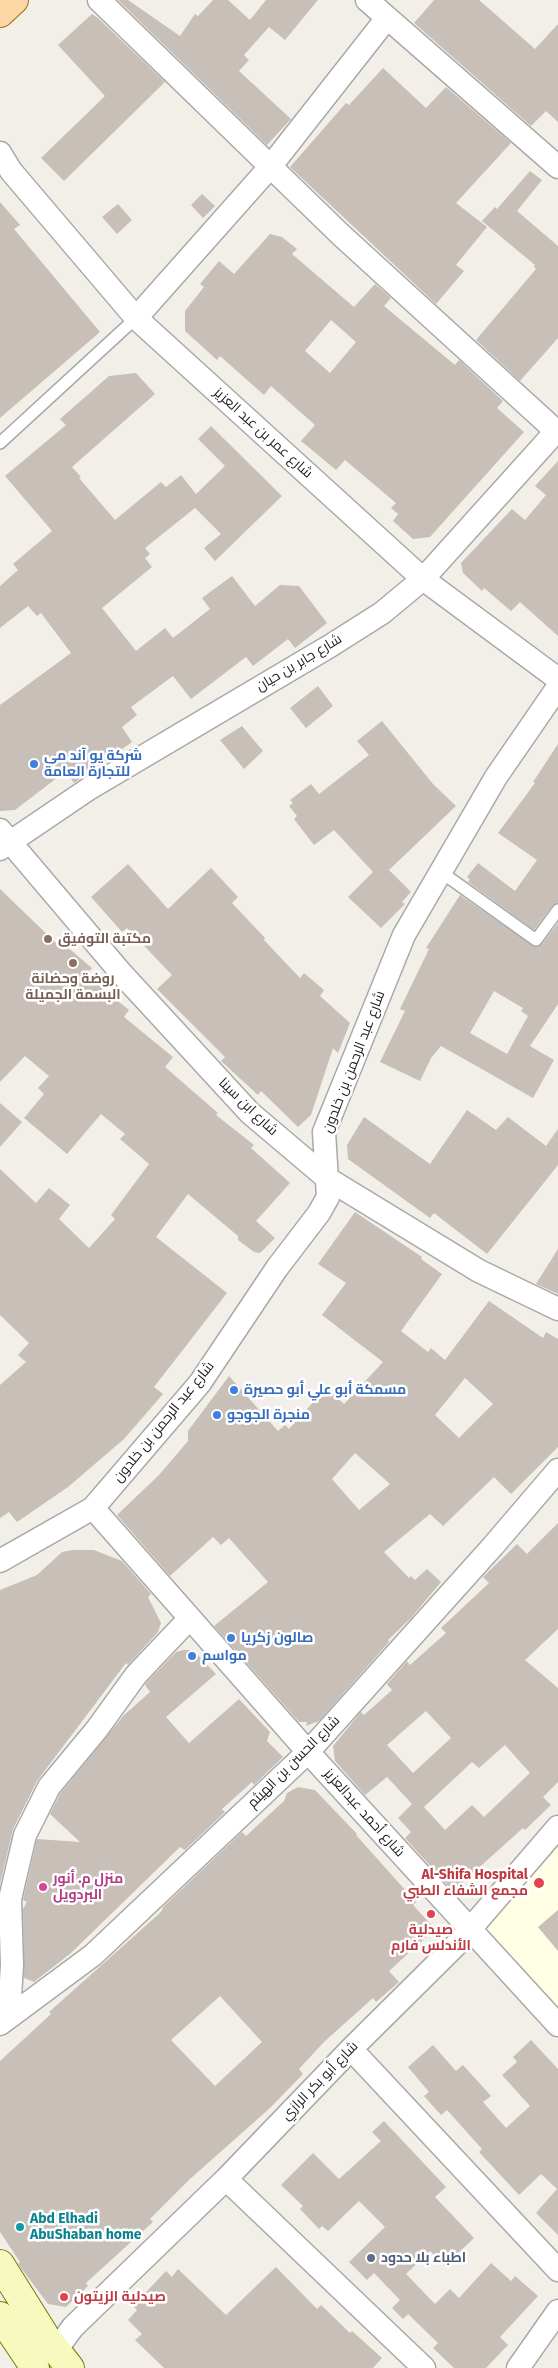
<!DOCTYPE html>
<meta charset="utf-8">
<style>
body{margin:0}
canvas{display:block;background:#f2efe9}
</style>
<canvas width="558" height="2368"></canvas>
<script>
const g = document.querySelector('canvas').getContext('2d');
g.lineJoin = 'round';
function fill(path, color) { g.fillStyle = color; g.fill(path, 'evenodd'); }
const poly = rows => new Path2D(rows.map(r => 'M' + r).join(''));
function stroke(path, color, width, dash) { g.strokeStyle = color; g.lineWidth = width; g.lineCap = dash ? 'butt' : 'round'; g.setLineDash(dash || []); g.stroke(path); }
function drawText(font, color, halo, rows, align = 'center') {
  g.font = font + ' "Fira Sans",Cairo,sans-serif'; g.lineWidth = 5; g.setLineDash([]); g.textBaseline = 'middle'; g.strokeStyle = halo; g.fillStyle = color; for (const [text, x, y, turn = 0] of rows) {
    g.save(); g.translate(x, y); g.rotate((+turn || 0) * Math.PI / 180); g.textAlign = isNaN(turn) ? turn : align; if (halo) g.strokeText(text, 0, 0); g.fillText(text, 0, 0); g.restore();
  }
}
fill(poly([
 [558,1838,558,2013,483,1927]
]), '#ffffe5');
fill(poly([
 [118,0,128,0,180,36,195,14,198,16,213,0,228,0,250,20,266,0,318,0,285,40,269,27,244,55,249,60,239,71,291,119,267,145],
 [434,0,479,0,535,49,558,24,558,122,546,111,531,126,414,23],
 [92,14,98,18,165,82,64,181,41,158,105,96,58,45],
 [383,68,426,108,446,87,511,143,456,203,487,227,456,265,464,271,436,304,290,167,346,103,349,105],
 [530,171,542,180,517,211,558,246,558,338,520,381,476,340,536,269,534,267,535,265,482,221,495,207,497,209],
 [202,194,215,206,203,218,191,205],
 [0,202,20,225,14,229,100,332,0,418],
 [118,204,132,220,117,234,102,217],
 [270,234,282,237,297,249,292,254,354,307,375,284,391,298,384,306,455,365,459,360,503,401,497,408,524,432,430,537,413,539,393,521,398,514,391,508,396,503,345,460,336,470,301,441,315,425,271,386,264,395,220,356,217,360,185,331,185,311,204,287,200,284,219,261,234,274],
 [331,320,356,342,330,373,305,351],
 [136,373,155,394,72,467,81,477,79,478,115,520,161,482,166,487,181,475,196,494,225,466,198,439,211,426,282,496,215,561,204,548,221,534,195,508,145,548,150,554,145,558,152,567,102,608,136,651,165,628,173,638,210,609,202,598,232,576,255,606,280,585,299,586,327,623,295,648,288,639,253,666,246,657,191,699,173,676,131,707,137,715,122,727,132,742,74,783,66,771,15,810,0,811,0,705,71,653,41,613,37,616,28,606,0,628,0,586,18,570,13,564,52,531,5,476,66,425,60,419,109,376],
 [558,461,558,636,520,602,511,611,484,588,482,591,463,573,461,563,512,509,525,520,546,495,535,486],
 [318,686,333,706,306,728,290,708],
 [382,721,433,784,456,806,389,870,411,892,402,902,405,904,381,928,348,897,373,872,334,830,314,845,294,819,297,816,289,806,293,803,290,800,311,784,319,794,369,755,357,741],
 [242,726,263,751,244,769,220,740],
 [558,744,558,903,552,906,534,930,468,882,470,879,467,877,478,863,515,891,537,860,498,833,535,783,533,782],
 [128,864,168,909,211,868,238,897,232,903,265,938,264,940,300,978,304,973,324,990,320,996,350,1023,338,1053,333,1048,311,1115,298,1127,261,1091,258,1095,221,1061,225,1057,157,989,172,975,127,928,122,932,91,897],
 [0,889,57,944,60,941,92,968,86,975,129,1010,124,1017,173,1057,165,1067,218,1113,216,1115,254,1145,251,1148,290,1183,256,1221,275,1238,260,1253,254,1252,238,1240,238,1236,188,1194,156,1237,227,1293,154,1387,163,1394,124,1439,68,1487,17,1522,9,1512,0,1518,0,1385,26,1362,18,1355,29,1343,0,1315,0,1169,36,1203,49,1188,70,1205,59,1219,89,1248,115,1219,111,1215,149,1164,120,1139,125,1134,101,1114,67,1154,24,1118,44,1094,38,1088,49,1076,25,1056,0,1082],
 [460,895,535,947,542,944,558,923,558,1004,530,1046,554,1060,533,1098,441,1046,431,1058,420,1081,380,1062,405,1011,400,1009,429,949,426,948],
 [494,991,523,1008,521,1011,528,1016,507,1054,470,1033],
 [0,1103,22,1122,0,1147],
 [467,1110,496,1130,508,1117,546,1146,558,1129,558,1165,487,1254,434,1213,430,1218,348,1159,347,1145,364,1117,430,1164],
 [355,1212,422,1257,421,1259,442,1274,401,1331,428,1352,431,1348,445,1360,489,1301,543,1338,546,1332,558,1339,558,1447,511,1494,494,1477,443,1526,430,1514,384,1552,409,1578,411,1576,415,1580,427,1569,441,1582,411,1618,388,1640,389,1642,319,1721,306,1726,307,1722,299,1722,214,1626,268,1582,229,1538,221,1545,213,1537,170,1576,117,1515,159,1475,188,1441,188,1431,229,1376,278,1431,285,1425,289,1429,326,1388,344,1404,383,1362,322,1315,346,1283,318,1264],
 [465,1378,493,1404,459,1438,435,1415],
 [355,1453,390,1484,359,1510,332,1479],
 [558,1249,558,1294,536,1284],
 [558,1523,558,1629,525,1660,558,1688,558,1782,543,1797,551,1805,525,1830,523,1828,453,1891,405,1838,411,1832,398,1818,412,1804,387,1777,365,1795,335,1761,333,1746,361,1712,364,1715,392,1690,387,1684,407,1661,410,1665,446,1633,441,1628,489,1583,483,1577,517,1544,527,1554],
 [426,1711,451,1738,413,1773,387,1745],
 [505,1745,530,1773,484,1817,472,1805,445,1830,424,1807,472,1762,479,1768],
 [72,1550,94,1550,122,1561,151,1594,148,1597,161,1623,158,1632,128,1665,126,1663,37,1781,13,1829,0,1884,0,1590,37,1575,62,1552],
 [183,1650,193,1650,216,1674,166,1717,189,1743,239,1699,270,1732,267,1741,283,1757,254,1785,252,1782,222,1809,225,1812,185,1850,180,1847,71,1953,34,1982,24,1978,23,1909,27,1902,23,1900,37,1839,80,1842,50,1814,60,1794,124,1715,150,1692,145,1685,146,1683,176,1652],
 [298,1787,315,1790,357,1834,356,1835,416,1902,413,1905,435,1929,389,1971,399,1982,376,2002,373,1998,324,2042,299,2069,303,2074,270,2108,190,2179,150,2219,153,2222,86,2283,88,2286,66,2307,48,2304,18,2264,20,2262,0,2232,0,2061,51,2014,49,2012,161,1912,163,1907,242,1832,246,1836,284,1801,287,1793],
 [220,1996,262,2042,215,2086,171,2040],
 [558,1910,558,1951,538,1927],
 [531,2040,558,2069,558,2235,536,2213,557,2189,541,2174,519,2195,479,2152,482,2149,447,2110,441,2115,424,2096,429,2092,408,2067,433,2045,456,2071,463,2065,491,2096,483,2102,506,2128,530,2106,502,2075,517,2062,513,2057],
 [384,2121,446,2187,435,2197,474,2238,445,2266,430,2251,406,2274,435,2304,450,2289,459,2298,491,2263,511,2281,515,2276,538,2296,500,2337,508,2345,486,2368,454,2368,433,2348,438,2343,408,2314,403,2319,392,2308,400,2300,374,2273,367,2280,349,2262,385,2227,359,2201,328,2231,322,2226,319,2229,300,2209,303,2206,281,2185,313,2153,339,2179,381,2141,372,2132],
 [276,2267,317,2309,321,2305,350,2333,352,2331,382,2358,373,2368,164,2368,135,2340,142,2334,128,2320,137,2310,133,2306,166,2271,172,2277,178,2269,226,2315]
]), '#c7bfb8');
const lane = poly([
 [0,443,136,318],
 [441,872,536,940,558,910]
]);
const street = poly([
 [99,0,341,235,556,431],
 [367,0,558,167],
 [0,153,11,171,136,318,423,579,558,679],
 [136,318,270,167,387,18],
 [0,830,122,974,250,1113,328,1179,479,1271,558,1309],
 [0,849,90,788,330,646,382,613,423,579,558,429],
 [93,1508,308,1752,558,2025],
 [0,1561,93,1508,200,1383,277,1268,319,1213,328,1197,324,1132,404,935,496,777,558,687],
 [0,2023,10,1997,12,1965,10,1899,25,1835,49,1787,97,1729,136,1675,190,1618],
 [0,2024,93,1955,308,1752,493,1546,558,1470],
 [351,2049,558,2270],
 [226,2179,424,2368],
 [56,2350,73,2327,226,2179,351,2049,459,1942,558,1827],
 [518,2368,558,2311]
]);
const secondary = poly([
 [0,2264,45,2336,70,2368],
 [0,2316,35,2368]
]);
const primary = poly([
 [0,13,14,0]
]);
stroke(lane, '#a9a9a9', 14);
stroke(street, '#a9a9a9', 25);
stroke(secondary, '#707d05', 30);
stroke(primary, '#a06b00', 30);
stroke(lane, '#fff', 11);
stroke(street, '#fff', 22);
stroke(secondary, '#f7fabf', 28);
stroke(primary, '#fcd6a4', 28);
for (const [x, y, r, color] of [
 [34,764,5,"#3f7fe0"],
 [48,939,5,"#8d6e63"],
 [73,963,5,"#8d6e63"],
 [234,1390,5,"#3f7fe0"],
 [217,1415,5,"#3f7fe0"],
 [231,1638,5,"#3f7fe0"],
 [192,1656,5,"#3f7fe0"],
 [539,1883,6,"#e0444e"],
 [43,1887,5,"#d1479c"],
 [431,1914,5,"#e0444e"],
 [20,2227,5,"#0f9aa8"],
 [371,2258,5,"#5c6f8a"],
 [64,2297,5,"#e0444e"]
]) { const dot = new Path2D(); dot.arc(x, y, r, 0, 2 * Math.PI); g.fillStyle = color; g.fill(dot); stroke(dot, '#fff', 2); }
drawText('14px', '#222', '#fff', [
 ["شارع عمر بن عبد العزيز",263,433,42],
 ["شارع جابر بن حيان",299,663,-31],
 ["شارع عبد الرحمن بن خلدون",354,1062,-69],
 ["شارع ابن سينا",248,1107,44],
 ["شارع عبد الرحمن بن خلدون",164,1422,-51],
 ["شارع الحسن بن الهيثم",294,1762,-45],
 ["شارع أحمد عبدالعزيز",364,1813,48],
 ["شارع أبو بكر الرازي",320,2081,-46]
]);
drawText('bold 14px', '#366cbe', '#fff', [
 ["شركة يو آند مي",44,756],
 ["للتجارة العامة",44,772],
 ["مسمكة أبو علي أبو حصيرة",244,1390],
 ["منجرة الجوجو",227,1415],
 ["صالون زكريا",241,1638],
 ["مواسم",202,1656]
], 'left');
drawText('bold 14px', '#785e54', '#fff', [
 ["مكتبة التوفيق",58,939],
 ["روضة وحضانة",73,979,"center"],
 ["البسمة الجميلة",73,995,"center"]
], 'left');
drawText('bold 14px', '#be3a42', '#fff', [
 ["Al-Shifa Hospital",528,1875],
 ["مجمع الشفاء الطبي",528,1891],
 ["صيدلية",431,1930,"center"],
 ["الأندلس فارم",431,1946,"center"],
 ["صيدلية الزيتون",74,2297,"left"]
], 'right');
drawText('bold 14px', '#b23c85', '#fff', [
 ["منزل م. أنور",53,1879],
 ["البردويل",53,1895]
], 'left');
drawText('bold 14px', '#0d838f', '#fff', [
 ["Abd Elhadi",30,2219],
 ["AbuShaban home",30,2235]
], 'left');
drawText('bold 14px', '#4e5e75', '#fff', [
 ["اطباء بلا حدود",381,2258]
], 'left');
</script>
